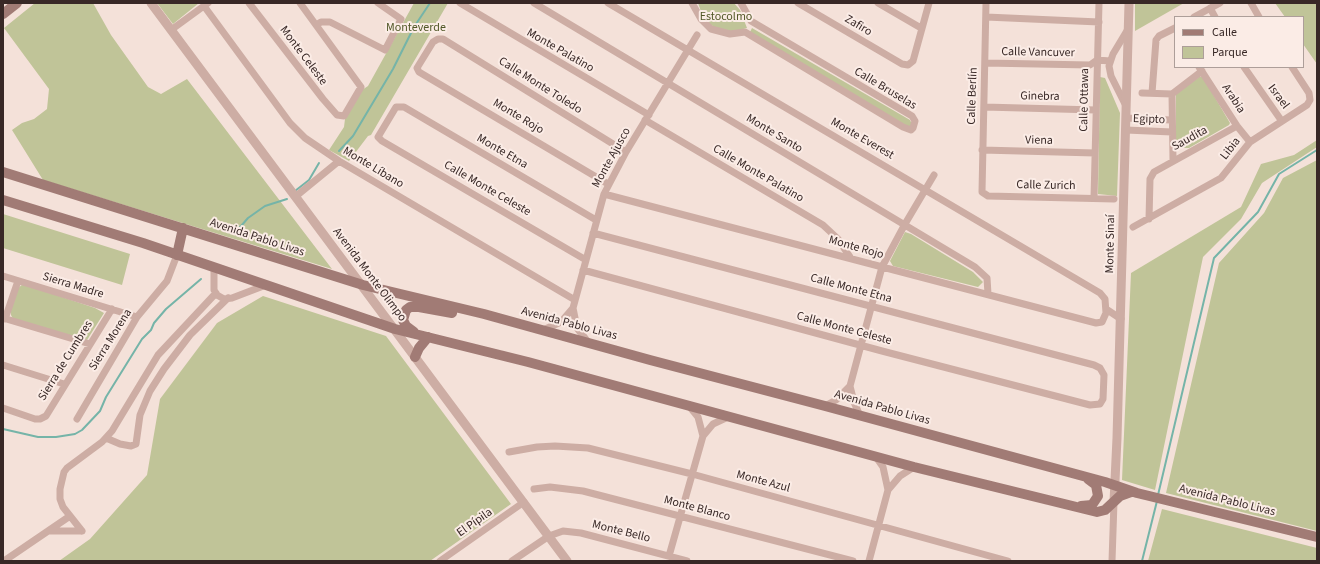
<!DOCTYPE html>
<meta charset="utf-8">
<style>
body{margin:0}
#map{position:relative;width:1320px;height:564px;overflow:hidden;background:#f4e1d9;font-family:"Source Sans 3",sans-serif}
canvas{display:block}
.frame{position:absolute;inset:0;border:4px solid #382826;pointer-events:none}
.legend{position:absolute;left:1174px;top:16px;width:130px;height:52px;box-sizing:border-box;background:#fbece6;border:1px solid #ad9e99;margin:0;padding:5px 7px;list-style:none;font-size:12px;color:#382826}
.legend li{display:flex;align-items:center;gap:8px;height:20px}
.legend b{width:20px;border:1px solid #ad9e99}
</style>
<div id="map">
<canvas width="1320" height="564"></canvas>
<div class="frame"></div>
<ul class="legend">
<li><b style="height:5px;background:#a17b75"></b>Calle</li>
<li><b style="height:11px;background:#c0c498"></b>Parque</li>
</ul>
</div>
<script>
const g = document.querySelector('canvas').getContext('2d');
g.lineJoin = 'round';
function fill(path, color) { g.fillStyle = color; g.fill(path, 'evenodd'); }
const poly = rows => new Path2D(rows.map(r => 'M' + r).join(''));
function stroke(path, color, width, dash) { g.strokeStyle = color; g.lineWidth = width; g.lineCap = dash ? 'butt' : 'round'; g.setLineDash(dash || []); g.stroke(path); }
function drawText(font, color, halo, rows, align = 'center') {
  g.font = font + ' "Source Sans 3",sans-serif'; g.lineWidth = 4; g.setLineDash([]); g.textBaseline = 'middle'; g.strokeStyle = halo; g.fillStyle = color; for (const [text, x, y, turn = 0] of rows) {
    g.save(); g.translate(x, y); g.rotate((+turn || 0) * Math.PI / 180); g.textAlign = isNaN(turn) ? turn : align; if (halo) g.strokeText(text, 0, 0); g.fillText(text, 0, 0); g.restore();
  }
}
fill(poly([
 [35,3,93,3,111,35,148,87,161,94,187,79,332,269,43,180,12,130,22,123,34,119,47,109,49,89,4,28],
 [157,3,199,3,173,24],
 [414,3,448,3,371,135,368,136,349,161,329,150,344,127,345,119,362,90,368,86],
 [698,3,734,3,740,10,747,28,733,32,717,29,704,20],
 [1135,3,1184,3,1135,31],
 [1275,3,1317,3,1317,64,1303,44,1303,17,1285,17],
 [752,28,910,120,912,124,909,128,750,32],
 [1100,77,1105,78,1120,113,1117,196,1098,194],
 [1199,77,1203,77,1230,123,1229,125,1189,148,1182,148,1176,143,1176,94],
 [1317,140,1317,147,1262,183,1241,219,1203,257,1155,490,1122,480,1131,273,1241,207,1261,164,1294,155],
 [1317,160,1317,531,1166,493,1219,263,1264,213,1283,178],
 [3,214,130,254,122,285,3,248],
 [905,232,911,234,973,272,983,282,978,287,893,266,890,261],
 [23,284,95,308,104,313,87,340,13,319,11,315,11,307,17,289],
 [263,296,386,336,511,504,430,561,59,561,90,539,147,475,160,399,217,323],
 [1162,509,1317,548,1317,561,1148,561]
]), '#c0c498');
stroke(poly([
 [339,151,353,136,393,69,414,27,430,3],
 [295,191,309,180,319,163],
 [235,233,248,218,265,206,287,199],
 [3,429,38,437,56,437,75,434,82,430,100,411,106,397,142,339,151,330,154,323,166,309,201,279],
 [1158,495,1214,258,1258,212,1279,174,1317,150],
 [1142,561,1157,501]
]), '#75b4a8', 2);
stroke(poly([
 [249,3,323,99,337,115,344,116,361,87,300,3],
 [460,3,649,115],
 [534,3,975,267,987,278,988,294],
 [692,3,701,19,711,29,730,34,745,32,903,127,911,130,913,128,915,121,912,116,751,21,741,3],
 [798,3,902,64,908,65,913,61,929,3],
 [878,3,921,28],
 [986,3,982,192,988,196,1114,199],
 [1251,3,1259,17],
 [204,6,290,123,305,138,339,161,575,300],
 [1210,8,1215,17],
 [986,17,1099,22],
 [1194,17,1220,3],
 [316,25,321,22,330,22,385,50,401,19,378,3],
 [171,30,208,3],
 [985,63,1090,65,1097,60,1110,61],
 [1199,67,1237,126,1250,142],
 [1244,67,1281,120],
 [1142,93,1172,94],
 [1152,93,1156,40,1159,36,1175,28],
 [1172,94,1173,160],
 [1172,94,1202,71],
 [1126,106,1111,76,1109,66,1113,54,1128,29],
 [984,107,1096,110],
 [1126,118,1171,120],
 [645,120,823,225,838,239,850,257],
 [1126,130,1172,132],
 [982,150,1095,153],
 [608,184,419,72,417,68,433,42,438,39,443,39,626,152],
 [604,194,1096,323,1102,322,1106,313,1105,299,1100,293,608,3],
 [295,197,339,161],
 [1094,198,1099,3],
 [1149,219,1150,179,1154,172,1237,126],
 [1133,227,1221,178,1250,142,1307,105,1310,100,1309,93,1292,67],
 [586,260,382,141,378,137,396,107,404,107,596,220],
 [214,267,214,290,217,295,224,299,232,298,266,285],
 [583,270,882,351,1090,405,1100,404,1103,399,1104,375,1100,368,1094,365,593,233],
 [3,276,137,317],
 [1106,309,1121,319],
 [3,318,90,344],
 [5,319,18,281],
 [543,330,561,322,573,308],
 [588,342,577,328,573,308,604,194,626,152,697,35],
 [3,365,64,384],
 [850,386,854,402,860,416],
 [689,406,698,417,703,436],
 [825,406,836,400,850,386,882,267,905,224,934,175],
 [3,408,35,419,40,419,46,416,112,309],
 [77,419,137,317,167,281,177,255],
 [106,438,120,444,131,446,136,444,140,415,150,391,164,369,190,335,228,298],
 [509,452,537,447,555,446,588,448,692,474,1008,561],
 [534,489,550,487,583,491,853,561],
 [888,490,900,476,914,467],
 [48,531,82,531],
 [82,531,63,507,60,499,60,489,64,472,67,468,102,442,112,431,158,355,216,293],
 [669,556,703,436,713,424,728,417],
 [4,561,70,516],
 [440,561,524,502],
 [512,561,549,536,563,531,581,533,687,561],
 [869,561,888,490,883,467,876,457],
 [1112,561,1114,502]
]), '#cdada4', 7);
stroke(poly([
 [151,3,567,561],
 [1114,502,1117,438,1129,3]
]), '#cdada4', 9);
stroke(poly([
 [3,14,17,3],
 [3,172,363,285,484,314,650,360,825,406,1105,482,1137,493,1317,537],
 [3,200,143,243,395,329,528,362,914,467,1097,512,1105,510,1120,496,1131,492],
 [177,255,183,228],
 [414,332,406,326,403,320,406,310,410,307,419,307,452,313],
 [415,357,419,348,428,337],
 [1081,506,1092,505,1098,496,1096,485,1088,479]
]), '#a17b75', 10);
drawText('12px', '#525828', '#fbece6', [
 ["Estocolmo",726,17],
 ["Monteverde",416,28]
]);
drawText('12px', '#382826', '#fbece6', [
 ["Zafiro",858,26,31],
 ["Monte Palatino",560,51,30],
 ["Calle Vancuver",1038,53,1],
 ["Monte Celeste",303,56,53],
 ["Calle Monte Toledo",540,86,32],
 ["Calle Bruselas",885,89,31],
 ["Calle Berlín",973,96,-88],
 ["Ginebra",1040,97,1],
 ["Israel",1278,97,53],
 ["Arabia",1233,99,57],
 ["Calle Ottawa",1085,100,-89],
 ["Monte Rojo",518,117,31],
 ["Egipto",1149,120,2],
 ["Monte Santo",774,134,31],
 ["Monte Everest",862,139,30],
 ["Saudita",1190,139,-29],
 ["Viena",1039,141,1],
 ["Libia",1231,149,-52],
 ["Monte Etna",502,152,30],
 ["Monte Ajusco",612,158,-61],
 ["Monte Líbano",373,168,31],
 ["Calle Monte Palatino",758,174,30],
 ["Calle Zurich",1046,186,1],
 ["Calle Monte Celeste",487,189,30],
 ["Avenida Pablo Livas",257,238,18],
 ["Monte Sinaí",1111,244,-89],
 ["Monte Rojo",856,248,16],
 ["Avenida Monte Olimpo",369,275,53],
 ["Sierra Madre",73,286,17],
 ["Calle Monte Etna",851,289,15],
 ["Avenida Pablo Livas",569,324,15],
 ["Calle Monte Celeste",844,329,15],
 ["Sierra Morena",111,340,-58],
 ["Sierra de Cumbres",66,361,-58],
 ["Avenida Pablo Livas",882,408,16],
 ["Monte Azul",763,482,15],
 ["Avenida Pablo Livas",1227,501,14],
 ["Monte Blanco",697,509,15],
 ["El Pípila",475,523,-35],
 ["Monte Bello",621,532,14]
]);
</script>
